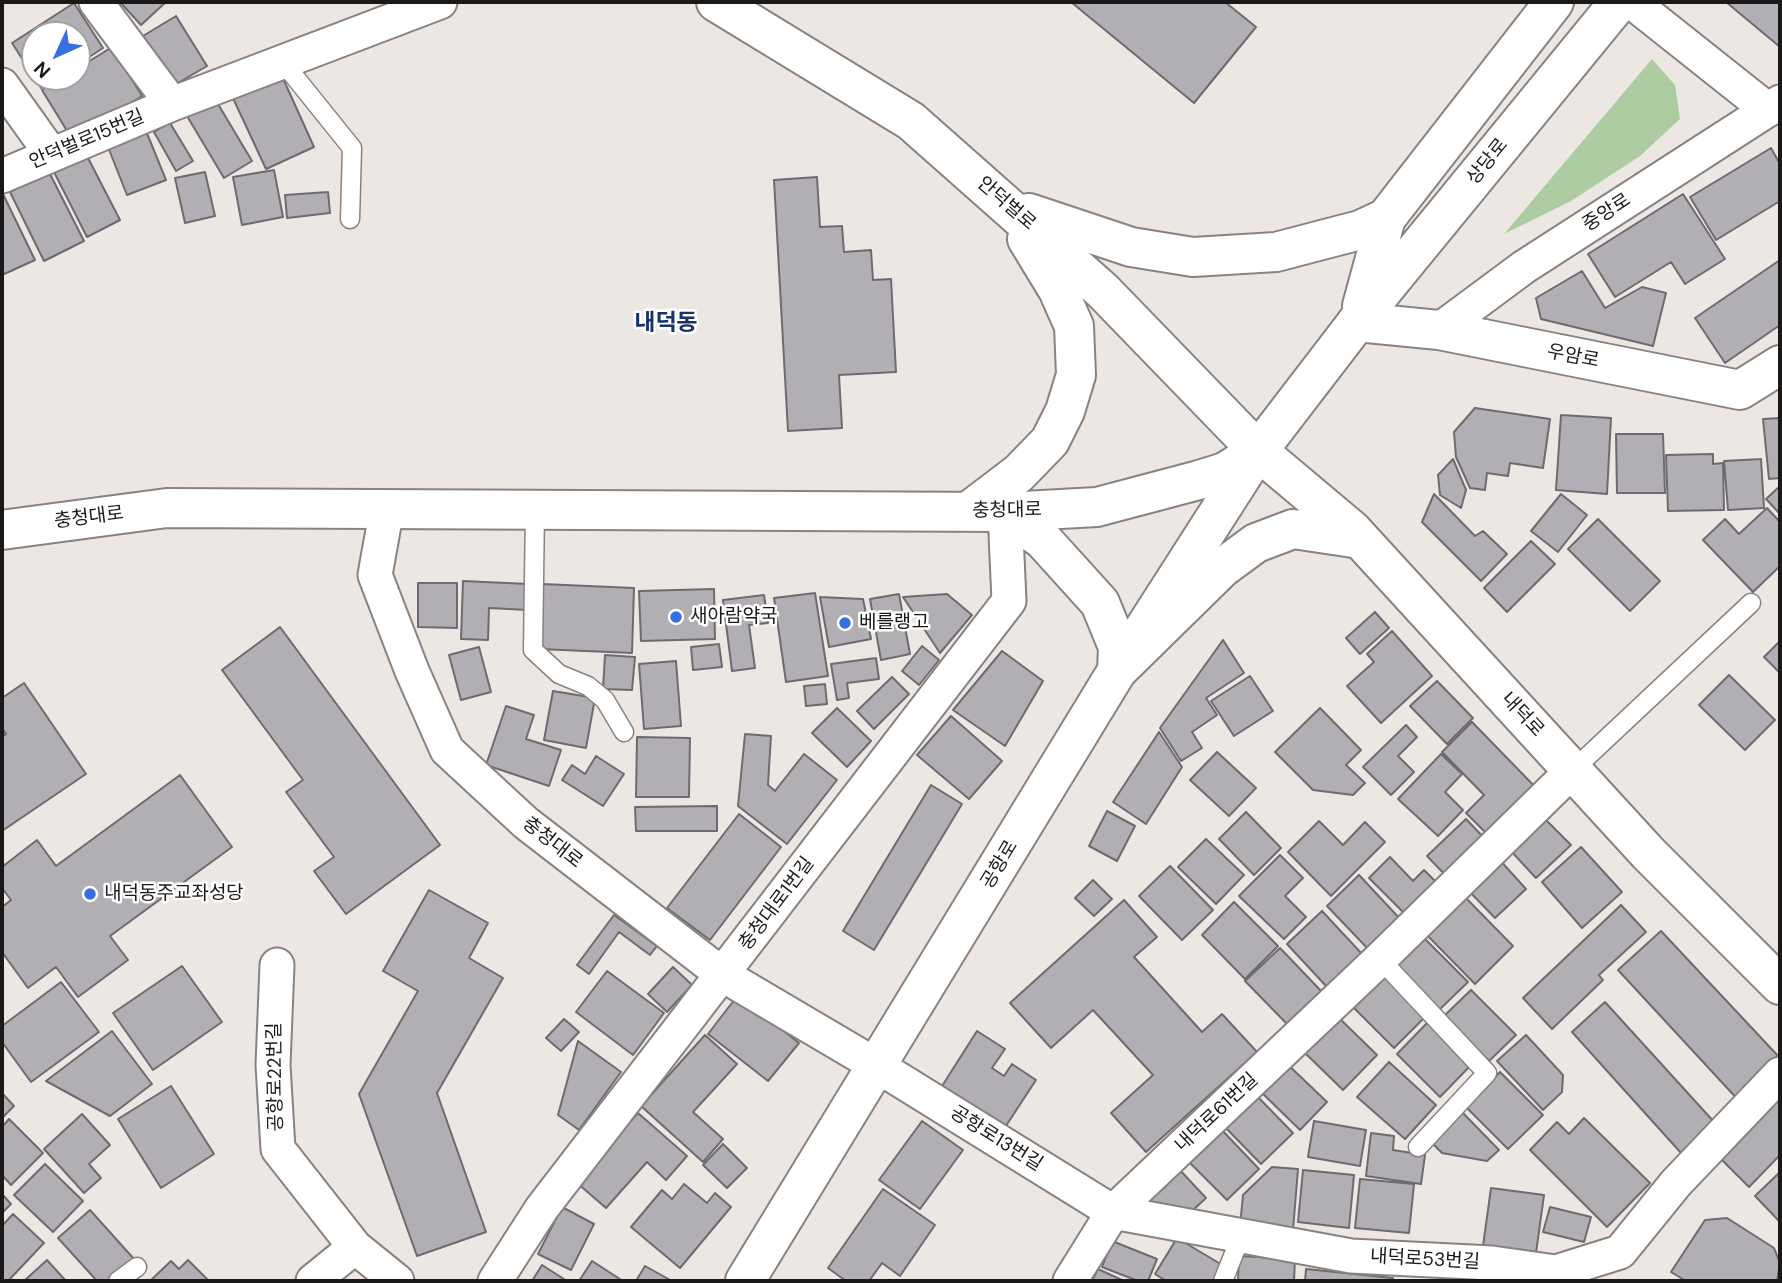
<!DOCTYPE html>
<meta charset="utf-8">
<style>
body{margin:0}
#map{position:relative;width:1782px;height:1283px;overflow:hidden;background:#ede7e4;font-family:"DM Sans",sans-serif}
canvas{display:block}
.frame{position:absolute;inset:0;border:4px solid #1b1918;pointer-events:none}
.north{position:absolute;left:21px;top:21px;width:70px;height:70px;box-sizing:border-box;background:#fff;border:2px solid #a4a3a3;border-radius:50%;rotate:225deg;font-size:19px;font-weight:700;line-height:28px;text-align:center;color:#1b1918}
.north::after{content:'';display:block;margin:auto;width:24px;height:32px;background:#3870df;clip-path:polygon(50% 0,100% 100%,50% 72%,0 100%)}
</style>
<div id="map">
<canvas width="1782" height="1283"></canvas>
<div class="frame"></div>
<div class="north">N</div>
</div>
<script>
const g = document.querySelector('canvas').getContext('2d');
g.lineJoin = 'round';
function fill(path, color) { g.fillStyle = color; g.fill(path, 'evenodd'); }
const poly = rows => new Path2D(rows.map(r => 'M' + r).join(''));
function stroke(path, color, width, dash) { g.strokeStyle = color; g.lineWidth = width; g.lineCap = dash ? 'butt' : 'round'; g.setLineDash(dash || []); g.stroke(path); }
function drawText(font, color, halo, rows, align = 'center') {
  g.font = font + ' "DM Sans","Noto Sans KR",sans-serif'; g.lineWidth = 5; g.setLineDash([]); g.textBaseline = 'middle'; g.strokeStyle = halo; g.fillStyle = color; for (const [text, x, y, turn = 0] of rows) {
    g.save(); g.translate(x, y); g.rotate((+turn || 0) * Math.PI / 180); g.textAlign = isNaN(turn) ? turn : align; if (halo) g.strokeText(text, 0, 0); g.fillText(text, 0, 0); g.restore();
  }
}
fill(poly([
 [1652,59,1675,85,1680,119,1640,156,1571,201,1504,234]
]), '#adcca2');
const building = poly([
 [120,2,166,2,141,25,120,2],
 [1071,2,1225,2,1256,27,1194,103,1071,2],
 [1726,2,1780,2,1780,47,1726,2],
 [74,3,103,48,77,65,77,35,35,35,35,77,58,77,41,88,12,43,74,3],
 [176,16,207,66,173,86,143,36,176,16],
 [112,47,142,96,72,139,42,90,63,77,77,77,77,69,112,47],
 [281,74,314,147,266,169,232,96,281,74],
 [215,99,252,161,224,178,187,116,215,99],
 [170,123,193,161,176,171,154,132,170,123],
 [146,131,166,180,127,195,108,147,146,131],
 [1771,148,1780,164,1780,201,1716,240,1690,197,1771,148],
 [87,156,120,220,87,237,54,172,87,156],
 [274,170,283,217,242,225,233,177,274,170],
 [49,172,84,241,44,261,10,192,49,172],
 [205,172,215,216,185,223,175,178,205,172],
 [817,177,820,227,842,226,844,252,871,250,873,280,891,279,896,372,839,375,842,428,788,431,774,180,817,177],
 [2,192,35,260,2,275,2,192],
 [328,192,330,213,287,218,285,195,328,192],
 [1683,194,1725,259,1685,284,1671,262,1615,297,1588,254,1683,194],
 [1780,260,1780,325,1725,363,1695,318,1780,260],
 [1582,271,1605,308,1642,287,1666,293,1653,346,1541,319,1536,298,1582,271],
 [1475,408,1550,419,1543,468,1510,463,1508,476,1487,473,1485,490,1470,488,1456,457,1454,432,1475,408],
 [1561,415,1611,418,1607,494,1556,490,1561,415],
 [1780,418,1780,478,1769,479,1763,419,1780,418],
 [1616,434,1663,434,1665,493,1617,493,1616,434],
 [1713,454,1713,464,1723,463,1724,510,1668,511,1666,455,1713,454],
 [1453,459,1466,490,1461,508,1440,495,1438,475,1453,459],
 [1761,459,1764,508,1728,510,1724,461,1761,459],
 [1780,486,1780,514,1766,499,1780,486],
 [1434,494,1475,536,1483,531,1507,554,1481,581,1422,522,1434,494],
 [1561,494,1587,515,1558,552,1531,531,1561,494],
 [1767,508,1780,522,1780,566,1753,592,1703,540,1725,519,1739,534,1767,508],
 [1598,519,1660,581,1630,611,1568,549,1598,519],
 [1531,541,1555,564,1507,612,1484,588,1531,541],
 [463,581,529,584,528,610,489,608,488,640,461,639,463,581],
 [418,583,457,583,457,628,418,627,418,583],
 [542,584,634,588,632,653,539,649,542,584],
 [714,589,715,639,641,641,639,591,714,589],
 [815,593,828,676,786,682,774,598,815,593],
 [899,594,910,654,881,660,870,599,899,594],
 [947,594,972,615,940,653,903,597,947,594],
 [764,595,768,623,749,625,755,668,732,671,723,600,764,595],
 [820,597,863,599,871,639,829,647,820,597],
 [1375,612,1389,628,1360,654,1346,638,1375,612],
 [280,627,440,845,346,914,314,871,334,857,286,792,303,780,222,670,280,627],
 [1392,631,1432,676,1381,723,1347,686,1374,662,1367,654,1392,631],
 [1223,640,1244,673,1206,698,1217,715,1192,732,1202,748,1181,761,1160,728,1223,640],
 [1780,641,1780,673,1764,657,1780,641],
 [719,644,722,667,693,670,691,647,719,644],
 [922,646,939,660,919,685,902,671,922,646],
 [479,647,491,692,461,700,449,655,479,647],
 [1002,651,1043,681,1005,746,953,710,1002,651],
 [605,655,635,657,632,690,603,689,605,655],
 [876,658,879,679,847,683,849,698,837,700,831,664,876,658],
 [676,661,681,726,644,729,639,664,676,661],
 [1729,675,1775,720,1745,750,1699,705,1729,675],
 [1250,676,1273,711,1234,736,1211,701,1250,676],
 [892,677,909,694,874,729,857,711,892,677],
 [1437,681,1473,718,1447,744,1410,706,1437,681],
 [24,683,86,774,2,831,2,736,6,734,2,728,2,698,24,683],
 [825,684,827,704,806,706,804,686,825,684],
 [553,691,595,698,586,748,544,740,553,691],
 [506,706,534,715,526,739,561,750,549,786,486,765,506,706],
 [837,708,871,741,847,767,812,733,837,708],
 [1320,708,1361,750,1346,765,1365,783,1353,795,1313,790,1275,752,1320,708],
 [951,716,1002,761,969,799,917,755,951,716],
 [1472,722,1542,794,1494,841,1466,813,1484,795,1442,752,1472,722],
 [1406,725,1417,737,1398,756,1414,772,1391,795,1363,767,1406,725],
 [1159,732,1182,767,1146,824,1113,802,1159,732],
 [745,734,771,736,768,785,775,791,804,754,837,780,787,844,738,806,745,734],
 [637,737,690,738,689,797,636,797,637,737],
 [1217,752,1256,788,1229,816,1190,780,1217,752],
 [1441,754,1462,774,1445,792,1463,810,1438,836,1398,799,1441,754],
 [596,756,624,774,603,806,562,780,572,765,585,774,596,756],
 [180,775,232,847,110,936,128,960,78,997,56,967,28,988,2,952,2,907,11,900,2,888,2,867,37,840,56,866,180,775],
 [931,785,962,804,874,950,843,931,931,785],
 [717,806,717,831,636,831,635,807,717,806],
 [1107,811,1135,826,1117,861,1089,846,1107,811],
 [1246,812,1281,848,1254,875,1219,839,1246,812],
 [739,814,781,847,710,940,667,908,739,814],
 [1544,818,1571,845,1536,878,1510,850,1544,818],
 [1466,819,1489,843,1450,880,1427,856,1466,819],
 [1319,821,1343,845,1365,822,1385,842,1331,896,1288,852,1319,821],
 [1206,839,1244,875,1216,904,1178,867,1206,839],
 [1581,847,1622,892,1582,928,1542,882,1581,847],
 [1280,855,1303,878,1285,896,1306,917,1284,939,1239,896,1280,855],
 [1390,857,1413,881,1424,870,1441,887,1409,918,1369,878,1390,857],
 [1498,858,1526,889,1495,918,1466,888,1498,858],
 [1170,866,1213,910,1182,940,1139,896,1170,866],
 [1359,875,1402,921,1370,951,1327,906,1359,875],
 [1093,880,1112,899,1094,916,1075,898,1093,880],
 [429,890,488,923,469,958,503,978,437,1093,486,1232,417,1256,359,1094,418,991,383,971,429,890],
 [1461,893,1513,946,1475,984,1422,930,1461,893],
 [1124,900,1157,937,1134,957,1202,1032,1222,1014,1257,1052,1146,1152,1111,1113,1153,1075,1093,1010,1051,1048,1010,1003,1124,900],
 [1234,902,1278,946,1245,979,1202,935,1234,902],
 [1621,905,1646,932,1599,975,1603,980,1552,1029,1523,998,1621,905],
 [1322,911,1362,954,1327,987,1287,944,1322,911],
 [614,915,657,946,650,955,619,932,589,974,577,965,614,915],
 [1661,931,1780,1058,1741,1103,1618,970,1661,931],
 [1422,936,1468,982,1438,1011,1393,965,1422,936],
 [1280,948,1323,993,1289,1026,1245,981,1280,948],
 [182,966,222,1022,153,1070,113,1013,182,966],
 [673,967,692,985,667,1012,648,994,673,967],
 [607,971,664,1013,633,1055,576,1012,607,971],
 [1382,974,1425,1017,1394,1048,1351,1005,1382,974],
 [61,982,99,1032,31,1082,2,1042,2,1026,61,982],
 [1471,990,1516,1035,1489,1061,1444,1016,1471,990],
 [738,995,799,1043,768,1081,708,1034,738,995],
 [1605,1002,1715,1123,1681,1153,1572,1032,1605,1002],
 [1336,1015,1377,1055,1343,1090,1302,1050,1336,1015],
 [564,1019,579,1032,561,1051,546,1038,564,1019],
 [1429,1021,1472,1064,1440,1097,1397,1054,1429,1021],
 [112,1031,152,1084,110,1116,46,1081,112,1031],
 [977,1031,1005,1049,992,1068,1004,1076,1012,1064,1036,1080,1000,1135,937,1094,977,1031],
 [705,1035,737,1064,693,1112,723,1139,703,1162,641,1106,705,1035],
 [1526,1035,1563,1075,1562,1092,1543,1110,1497,1061,1526,1035],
 [578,1041,621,1072,579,1130,558,1115,578,1041],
 [1283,1060,1327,1102,1300,1130,1257,1088,1283,1060],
 [1389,1062,1436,1105,1405,1139,1357,1097,1389,1062],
 [1500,1072,1543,1115,1508,1149,1466,1107,1500,1072],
 [171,1086,214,1154,161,1188,118,1119,171,1086],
 [1253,1092,1293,1133,1261,1164,1221,1123,1253,1092],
 [1780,1092,1780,1155,1749,1187,1717,1155,1780,1092],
 [2,1093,14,1106,2,1118,2,1093],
 [1462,1112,1499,1150,1487,1161,1442,1153,1431,1142,1462,1112],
 [638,1113,687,1156,666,1180,647,1162,606,1208,576,1182,638,1113],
 [82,1114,110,1145,89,1164,101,1178,84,1193,44,1149,82,1114],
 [1584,1118,1650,1183,1607,1227,1530,1150,1557,1122,1569,1134,1584,1118],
 [9,1119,43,1153,11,1185,2,1175,2,1127,9,1119],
 [922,1121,963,1150,920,1209,879,1180,922,1121],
 [1314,1121,1366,1130,1360,1166,1308,1157,1314,1121],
 [1219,1127,1259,1169,1227,1200,1186,1159,1219,1127],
 [1371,1133,1394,1136,1393,1150,1425,1155,1421,1184,1366,1176,1371,1133],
 [723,1144,747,1168,727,1188,703,1165,723,1144],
 [45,1164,83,1201,53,1232,14,1195,45,1164],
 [1177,1167,1206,1198,1192,1211,1154,1207,1145,1197,1177,1167],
 [1272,1167,1298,1169,1293,1230,1240,1226,1243,1195,1272,1167],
 [1303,1170,1354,1175,1349,1228,1298,1222,1303,1170],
 [1780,1172,1780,1222,1755,1196,1780,1172],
 [1360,1179,1414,1184,1409,1233,1355,1228,1360,1179],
 [684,1184,707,1203,715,1193,731,1207,680,1268,631,1227,662,1190,672,1199,684,1184],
 [1491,1188,1544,1195,1536,1253,1483,1246,1491,1188],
 [883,1189,935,1225,900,1276,882,1263,869,1281,846,1281,828,1268,883,1189],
 [2,1194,11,1204,2,1213,2,1194],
 [562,1207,594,1224,571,1270,538,1254,562,1207],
 [1550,1207,1591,1217,1584,1242,1543,1232,1550,1207],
 [90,1210,134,1259,109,1281,97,1281,58,1238,90,1210],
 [13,1214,44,1243,8,1281,2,1281,2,1226,13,1214],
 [1727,1218,1774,1248,1780,1263,1777,1281,1686,1281,1671,1272,1705,1220,1727,1218],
 [1177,1238,1224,1266,1215,1281,1166,1281,1155,1274,1177,1238],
 [1112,1241,1157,1259,1148,1281,1138,1281,1102,1267,1112,1241],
 [1239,1256,1295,1259,1294,1281,1238,1281,1239,1256],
 [47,1260,66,1281,24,1281,47,1260],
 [188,1260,209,1281,150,1281,171,1261,179,1269,188,1260],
 [592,1261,623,1281,579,1281,592,1261],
 [542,1265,567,1281,532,1281,542,1265],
 [645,1266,672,1281,636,1281,645,1266],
 [1098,1269,1124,1281,1092,1281,1098,1269],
 [1306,1269,1393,1278,1391,1281,1305,1281,1306,1269]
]);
fill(building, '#b2afb4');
stroke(building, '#6d6b6f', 2);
const service = poly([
 [282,61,352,148,350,219],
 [535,509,533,650,559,674,588,686,605,700,624,732],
 [1573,770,1751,603],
 [1380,959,1487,1073,1418,1147],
 [118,1281,137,1267],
 [1223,1281,1241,1236]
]);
const minor = poly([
 [96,2,172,104],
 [1632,2,1768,110],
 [2,85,52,155],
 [2,176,172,104,440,2],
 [1439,330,1524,267,1780,102],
 [387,508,375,575,412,671,447,750,526,823,723,975,879,1067,1113,1212,1351,1256,1492,1263,1556,1272,1620,1252,1676,1183,1780,1074],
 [277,965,273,1065,278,1149,355,1247,397,1281],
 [313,1281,355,1247],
 [495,1281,542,1208,1009,601,1005,512],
 [1070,1281,1113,1212,1380,959,1573,770]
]);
const tertiary = poly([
 [716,2,911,121,1103,291,1258,451,1352,530,1648,853,1780,985],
 [1029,213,1131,247,1193,257,1276,252,1360,230,1386,218],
 [1357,322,1439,330,1740,390,1780,365],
 [969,511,1019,473,1050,441,1065,411,1076,375,1074,326,1058,290,1027,239],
 [2,530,167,508,1005,512,1097,507,1199,480,1225,472,1258,451],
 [745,1281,1117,671,1222,568,1256,543,1293,529,1360,539]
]);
const secondary = poly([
 [1362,306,1386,218,1554,2],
 [1005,512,1043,540,1100,603,1118,647,1117,671],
 [1117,671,1258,451,1357,322,1619,2]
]);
stroke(service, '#888380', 21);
stroke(minor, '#888380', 37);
stroke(tertiary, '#888380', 42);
stroke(secondary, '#888380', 42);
stroke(service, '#fff', 18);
stroke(minor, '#fff', 33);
stroke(tertiary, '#fff', 38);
stroke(secondary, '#fff', 38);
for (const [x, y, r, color] of [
 [676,617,7,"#3870df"],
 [845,623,7,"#3870df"],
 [90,894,7,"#3870df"]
]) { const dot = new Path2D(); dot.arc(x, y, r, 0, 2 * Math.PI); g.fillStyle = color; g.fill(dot); stroke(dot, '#fff', 2.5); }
drawText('19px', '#1b1918', '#fff', [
 ["안덕벌로15번길",87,140,-23],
 ["상당로",1488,162,-51],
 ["안덕벌로",1006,204,41],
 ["중앙로",1607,213,-33],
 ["우암로",1573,357,11],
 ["충청대로",1007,511,-1],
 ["충청대로",89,518,-7],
 ["내덕로",1522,715,47],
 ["충청대로",552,843,38],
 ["공항로",1000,865,-59],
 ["충청대로1번길",777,904,-53],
 ["공항로22번길",276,1077,-91],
 ["내덕로61번길",1217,1113,-43],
 ["공항로13번길",996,1139,32],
 ["내덕로53번길",1425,1260,3]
]);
drawText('19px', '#1b1918', '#fff', [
 ["새아람약국",690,617],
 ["베를랭고",859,623],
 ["내덕동주교좌성당",104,894]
], 'left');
drawText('bold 23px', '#183369', '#fff', [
 ["내덕동",666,324]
]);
</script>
